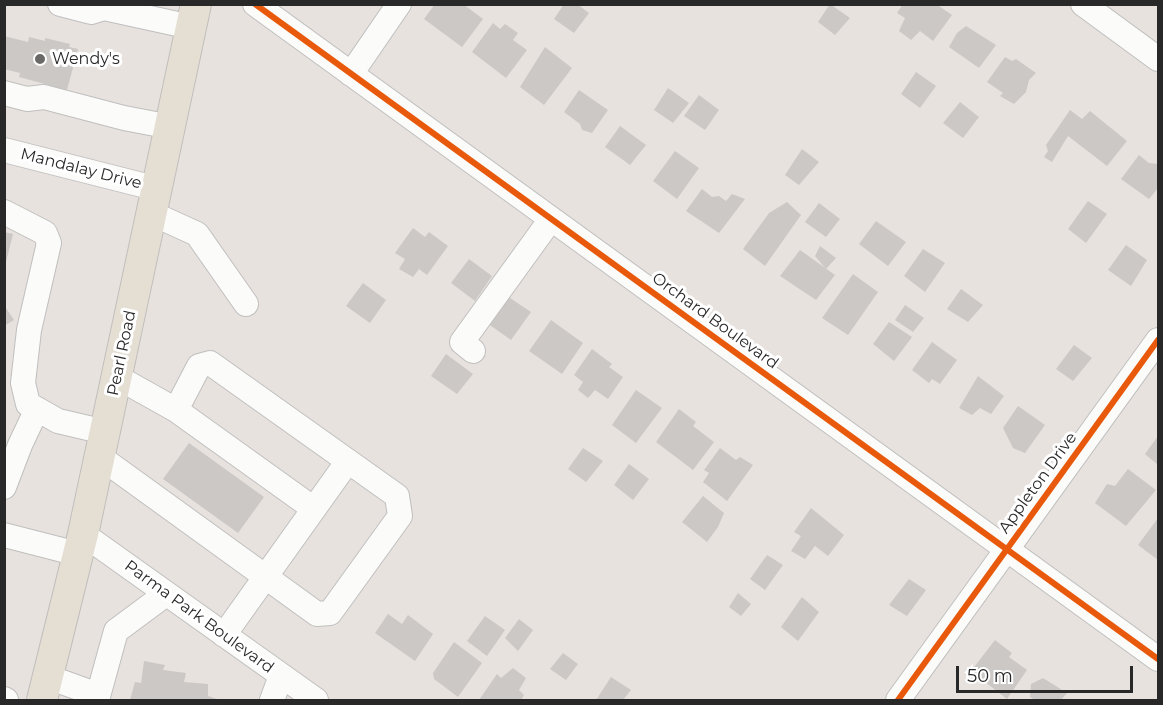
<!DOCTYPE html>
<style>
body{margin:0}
#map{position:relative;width:1163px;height:705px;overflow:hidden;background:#e7e2de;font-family:Montserrat,sans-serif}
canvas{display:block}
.frame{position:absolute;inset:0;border:6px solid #282828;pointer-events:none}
.scale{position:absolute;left:956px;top:666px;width:177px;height:27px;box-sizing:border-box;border:3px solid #282828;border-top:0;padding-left:8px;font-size:18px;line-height:21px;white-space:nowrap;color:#282828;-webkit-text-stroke:4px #fff;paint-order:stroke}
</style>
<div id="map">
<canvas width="1163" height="705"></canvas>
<div class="frame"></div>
<div class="scale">50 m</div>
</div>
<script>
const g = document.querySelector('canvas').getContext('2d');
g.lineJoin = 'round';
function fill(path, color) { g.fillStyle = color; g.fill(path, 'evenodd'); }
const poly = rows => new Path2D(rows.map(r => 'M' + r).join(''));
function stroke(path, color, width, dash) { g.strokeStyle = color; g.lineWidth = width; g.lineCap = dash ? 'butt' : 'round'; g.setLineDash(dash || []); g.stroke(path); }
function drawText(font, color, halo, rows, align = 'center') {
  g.font = font + ' Montserrat,sans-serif'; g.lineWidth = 6; g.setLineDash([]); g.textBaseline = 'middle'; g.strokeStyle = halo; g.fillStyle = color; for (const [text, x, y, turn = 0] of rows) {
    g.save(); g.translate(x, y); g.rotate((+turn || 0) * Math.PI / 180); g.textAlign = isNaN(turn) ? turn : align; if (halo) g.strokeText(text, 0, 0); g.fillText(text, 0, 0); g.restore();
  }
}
fill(poly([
 [435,4,463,4,483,19,462,47,424,19],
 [564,4,577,4,589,13,574,33,554,19],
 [830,4,850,18,835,35,818,22],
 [903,4,936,4,952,15,933,41,920,31,911,40,899,31,905,18,897,13],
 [493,23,500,29,505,24,518,33,513,40,527,50,506,78,472,52],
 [966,26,996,45,979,68,949,47,957,33],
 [4,36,28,42,29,37,45,41,45,38,70,44,69,47,78,49,67,90,19,77,20,73,4,69],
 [545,47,572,68,544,105,520,87],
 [1005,57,1012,61,1016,59,1036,73,1029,80,1026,92,1014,104,1000,96,1003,93,987,82],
 [916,72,936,86,920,108,901,94],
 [668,88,689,103,673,123,654,110],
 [579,90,608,110,592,133,582,130,580,124,564,112],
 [699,95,719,110,705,130,684,116],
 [960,102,979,117,963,138,943,123],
 [1070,110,1082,119,1090,111,1127,141,1107,166,1068,136,1052,162,1044,157,1048,151,1046,145],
 [620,126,646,145,630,165,605,147],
 [802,149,819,162,799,185,785,175],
 [675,151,699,168,677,199,653,181],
 [1139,155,1149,163,1158,164,1158,188,1149,199,1121,179],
 [702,189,712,197,719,196,726,201,732,194,745,199,719,233,686,211],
 [1088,201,1107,214,1086,243,1068,229],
 [787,202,801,215,765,266,743,249,769,213],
 [819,203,840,219,826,237,805,222],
 [876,221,906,242,888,266,859,244],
 [413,228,425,237,429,232,448,246,427,275,419,269,413,277,399,269,405,259,395,253],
 [4,232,13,234,5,266,4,266],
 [1126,245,1147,260,1131,286,1108,270],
 [820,246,836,258,826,269,815,256],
 [923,249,945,263,925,292,904,276],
 [800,250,835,275,816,300,780,276],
 [469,259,492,276,475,301,451,283],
 [853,274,878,292,848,335,822,318],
 [363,283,386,300,370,323,346,306],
 [961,289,983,305,968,322,947,309],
 [507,296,531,312,511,340,487,323],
 [4,305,14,320,4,326],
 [905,305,924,318,913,332,895,320],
 [551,320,583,343,562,374,529,351],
 [889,322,912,337,894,361,873,344],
 [932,342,957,360,940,384,932,379,929,383,912,370],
 [1074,345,1092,358,1073,381,1056,369],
 [592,349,612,364,609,367,623,377,608,399,595,390,588,398,578,390,583,382,574,375],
 [446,354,473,374,457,394,431,376],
 [978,376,1004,396,991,414,980,408,972,415,959,408],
 [636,390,662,408,636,443,612,425],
 [1018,406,1045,425,1025,453,1013,448,1003,428],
 [679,409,696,422,693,426,714,442,693,470,656,442],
 [1158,436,1158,465,1145,454],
 [189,443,264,497,238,533,163,479],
 [583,448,603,461,586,482,568,469],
 [720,448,736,460,740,457,753,465,727,501,703,482,709,473,704,470],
 [629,464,649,479,633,500,614,485],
 [1128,469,1156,490,1126,526,1095,503,1107,484,1115,486],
 [703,496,724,513,718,527,707,542,682,522],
 [811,508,844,535,828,556,815,546,805,559,791,551,801,536,794,532],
 [1158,518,1158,560,1138,545],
 [767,555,783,565,765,590,750,579],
 [909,579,926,590,907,616,889,605],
 [738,593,751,604,741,616,729,607],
 [802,597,819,612,798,641,781,627],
 [388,614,402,624,408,615,433,634,415,661,375,633],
 [485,616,505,630,487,656,467,641],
 [519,619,533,630,518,651,505,638],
 [995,640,1012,653,1009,657,1027,670,1007,699,971,671],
 [454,642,482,663,458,697,434,679,433,673],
 [563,653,578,664,566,680,550,669],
 [144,661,165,665,163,670,186,673,184,682,208,684,208,696,220,700,130,700,135,682,141,683],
 [513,668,526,678,519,690,524,695,521,700,479,700,497,674,501,678],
 [611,677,631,690,623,700,596,700],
 [1043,678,1067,693,1061,700,1035,700,1030,697,1031,684]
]), '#ccc8c5');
const minor = poly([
 [60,4,91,12,104,8],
 [101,4,104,8,191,27],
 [255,4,1158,659],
 [1083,4,1158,59],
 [351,74,399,4],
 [4,93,27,99,44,97,124,118,171,127],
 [4,150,158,189],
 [4,212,45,233,49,243,29,330,23,383,28,404,58,421,105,432],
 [153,214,197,234,246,304],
 [473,351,462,342,551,219],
 [117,377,176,410,314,509],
 [100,457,317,614,330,613,400,516,397,496,210,363,199,366,176,410],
 [4,487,20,445,37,409],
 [83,534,316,700],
 [4,535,78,554],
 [224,635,348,461],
 [48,677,87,691,98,700],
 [4,699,6,700],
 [97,700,116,631,166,594],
 [272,700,281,676],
 [898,700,1158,340]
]);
const major = poly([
 [42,700,83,534,196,4]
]);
stroke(minor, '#c0bfbf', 26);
stroke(major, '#bfbdbc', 32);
stroke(minor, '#fbfbfa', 24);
stroke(major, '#e5dfd3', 30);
stroke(poly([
 [255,4,1158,659],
 [898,700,1158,340]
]), '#e8590c', 6);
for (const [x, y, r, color] of [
 [40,59,6,"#6b6968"]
]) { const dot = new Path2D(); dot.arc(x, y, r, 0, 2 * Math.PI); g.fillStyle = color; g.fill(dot); stroke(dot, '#fff', 2); }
drawText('16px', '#282828', '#fff', [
 ["Wendy's",52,59]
], 'left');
drawText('16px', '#282828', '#fff', [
 ["Mandalay Drive",81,169,14],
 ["Orchard Boulevard",715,321,36],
 ["Pearl Road",122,353,-78],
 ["Appleton Drive",1038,483,-54],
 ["Parma Park Boulevard",199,617,36]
]);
</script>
